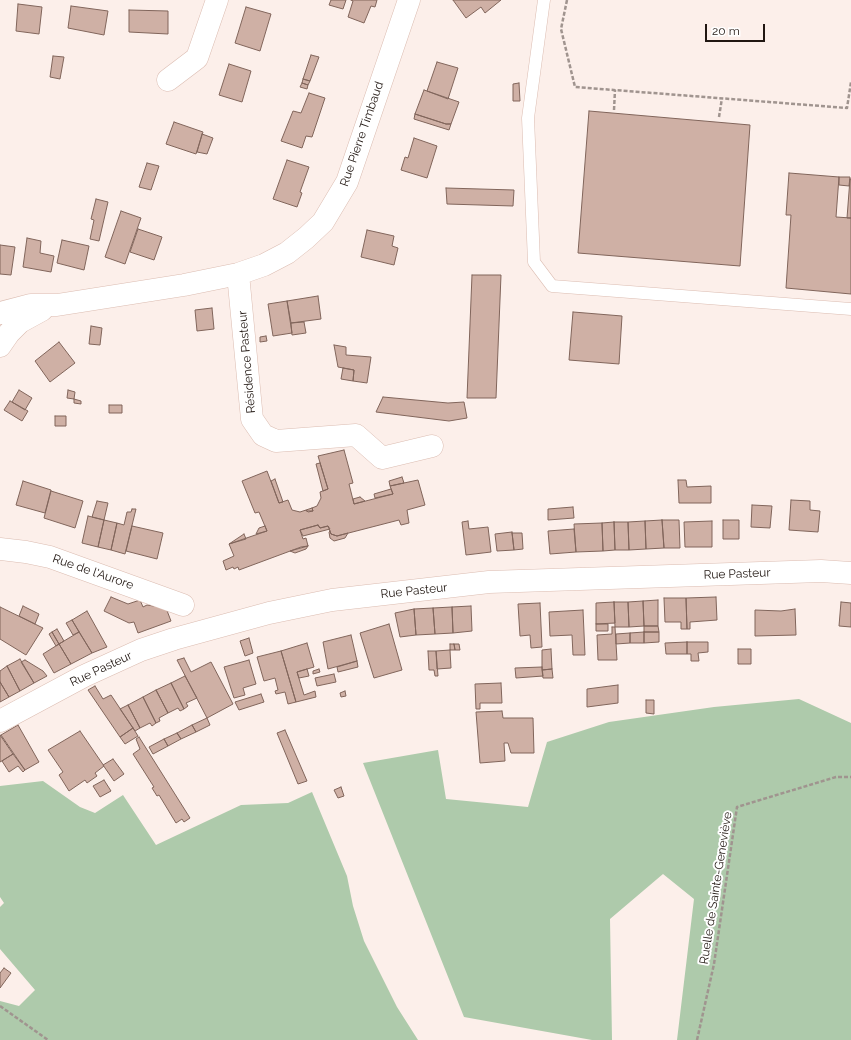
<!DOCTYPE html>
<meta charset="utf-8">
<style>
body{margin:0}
#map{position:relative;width:851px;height:1040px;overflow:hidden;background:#fcefea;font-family:Raleway,sans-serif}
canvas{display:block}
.scale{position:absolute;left:705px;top:24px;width:60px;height:18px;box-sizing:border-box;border:2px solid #211712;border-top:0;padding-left:5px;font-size:12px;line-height:14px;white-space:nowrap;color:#211712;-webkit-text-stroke:3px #fff;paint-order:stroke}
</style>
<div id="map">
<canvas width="851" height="1040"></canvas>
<div class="scale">20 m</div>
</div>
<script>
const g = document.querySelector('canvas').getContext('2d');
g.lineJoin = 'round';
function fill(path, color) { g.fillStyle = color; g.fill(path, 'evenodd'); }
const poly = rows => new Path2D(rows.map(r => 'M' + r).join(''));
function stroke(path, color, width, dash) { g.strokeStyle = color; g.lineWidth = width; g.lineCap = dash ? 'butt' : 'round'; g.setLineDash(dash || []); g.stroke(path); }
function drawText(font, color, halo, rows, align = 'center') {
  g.font = font + ' Raleway,sans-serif'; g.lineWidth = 4; g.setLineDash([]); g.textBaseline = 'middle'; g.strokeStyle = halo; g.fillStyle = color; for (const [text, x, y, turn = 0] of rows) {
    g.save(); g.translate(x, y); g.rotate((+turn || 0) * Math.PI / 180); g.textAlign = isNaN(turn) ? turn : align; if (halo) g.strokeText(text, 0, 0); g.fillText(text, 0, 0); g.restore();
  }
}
fill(poly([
 [799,699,851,723,851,1040,677,1040,694,899,663,874,610,919,612,1040,592,1040,464,1017,363,763,438,750,446,799,528,807,547,742,609,722,714,707],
 [43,781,80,807,95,813,123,795,156,845,241,805,288,803,312,792,347,876,353,906,364,941,397,1007,418,1040,0,1040,0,1001,19,1006,35,990,0,949,0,907,4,903,0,897,0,786]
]), '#aecaab');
const building = poly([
 [331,0,346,0,343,9,329,5,331,0],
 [351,0,377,0,375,7,371,6,364,23,348,17,353,1,351,0],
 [453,0,501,0,485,13,481,7,466,18,453,0],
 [18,4,42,7,39,34,16,31,18,4],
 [71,6,108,11,104,35,68,28,71,6],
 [246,7,271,14,260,51,235,43,246,7],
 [129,10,168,11,168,34,129,32,129,10],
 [311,55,319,57,310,81,303,79,311,55],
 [53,56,64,57,60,79,50,77,53,56],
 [437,62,458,68,448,99,427,91,437,62],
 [229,64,251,71,242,102,219,95,229,64],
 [303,79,310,81,308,85,302,83,303,79],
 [302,83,308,85,307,89,300,87,302,83],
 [519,83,520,101,513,101,513,84,519,83],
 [424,90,459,102,451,124,446,124,415,114,424,90],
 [309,93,325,98,312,137,306,136,302,148,281,141,293,111,301,113,309,93],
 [589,111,750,125,740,266,578,253,589,111],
 [415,114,446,124,451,124,449,130,414,119,415,114],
 [174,122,203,132,196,154,166,144,174,122],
 [202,134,213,138,207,154,197,152,202,134],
 [414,138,437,146,427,178,401,170,405,157,408,158,414,138],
 [287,160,309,167,300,192,302,193,297,207,273,199,287,160],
 [147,163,159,166,151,190,139,187,147,163],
 [789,173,839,177,836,217,851,218,851,294,786,288,791,215,786,215,789,173],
 [839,177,850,177,849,186,839,185,839,177],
 [850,179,851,179,851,218,847,218,850,179],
 [446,188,514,190,513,206,447,204,446,188],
 [96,199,108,202,99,241,90,239,94,220,91,219,96,199],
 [121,211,141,218,125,264,105,257,121,211],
 [138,229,162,237,154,260,130,252,138,229],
 [367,230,394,236,392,246,398,248,394,265,361,257,367,230],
 [27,238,41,241,40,253,54,256,51,272,23,267,27,238],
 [62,240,89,246,84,270,57,263,62,240],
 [0,245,15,247,11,275,0,274,0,245],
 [472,275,501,275,496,398,467,398,472,275],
 [318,296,321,319,291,323,287,301,318,296],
 [287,301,292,333,273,336,268,304,287,301],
 [212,308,214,329,197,331,195,310,212,308],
 [573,312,622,316,619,364,569,360,573,312],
 [304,322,306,333,292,335,291,323,304,322],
 [91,326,102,328,100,345,89,344,91,326],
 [266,336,267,341,260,342,260,337,266,336],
 [59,342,75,363,50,382,35,361,59,342],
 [334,345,346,347,346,355,371,357,367,383,353,381,354,370,338,367,334,345],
 [343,368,354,370,353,381,341,379,343,368],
 [19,390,32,398,25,410,12,402,19,390],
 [68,390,75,392,74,399,67,398,68,390],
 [383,397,448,403,464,402,467,418,449,421,376,412,383,397],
 [74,399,81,401,81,404,74,403,74,399],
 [10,401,28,411,22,421,4,410,10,401],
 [109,405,122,405,122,413,109,413,109,405],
 [55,416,66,416,66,426,55,426,55,416],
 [344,450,353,483,349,484,354,504,393,494,390,486,418,480,425,505,407,510,409,523,401,525,399,520,337,536,331,534,328,526,320,528,318,525,300,530,303,539,306,538,308,546,301,547,239,570,238,567,234,569,233,567,226,570,223,561,234,556,229,544,267,531,259,512,255,513,242,481,267,471,279,503,288,500,292,510,300,512,306,510,308,512,313,511,312,508,317,506,321,498,320,492,328,489,318,456,344,450],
 [320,463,328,489,323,491,316,464,320,463],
 [402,477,404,483,390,486,389,481,402,477],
 [275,479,283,502,279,503,271,481,275,479],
 [678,480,686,480,687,487,711,486,711,503,679,503,678,480],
 [23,481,51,490,45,513,16,505,23,481],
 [391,489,393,494,375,498,374,494,391,489],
 [51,491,83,501,75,528,44,518,51,491],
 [360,497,365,501,354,504,353,499,360,497],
 [791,500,810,501,810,510,820,511,818,532,789,530,791,500],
 [97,501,108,503,104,520,92,517,97,501],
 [752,505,772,506,770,528,751,527,752,505],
 [573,507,574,518,548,520,548,509,573,507],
 [312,508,313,511,306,511,306,510,312,508],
 [132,509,136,509,125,554,111,550,117,523,124,525,127,512,131,512,132,509],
 [88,516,104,520,98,547,82,543,88,516],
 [104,520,117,523,111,550,98,547,104,520],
 [662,520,664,548,646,549,645,521,662,520],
 [662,520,679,520,680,548,664,548,662,520],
 [723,520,739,520,739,539,723,539,723,520],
 [468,521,469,529,488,527,491,552,466,555,462,522,468,521],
 [645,521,646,549,629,550,628,522,645,521],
 [712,521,712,547,685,547,684,522,712,521],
 [614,522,628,522,629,550,615,550,614,522],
 [614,522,615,550,603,551,602,523,614,522],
 [602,523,603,551,576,552,574,524,602,523],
 [318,525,320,528,328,526,330,529,303,536,300,530,318,525],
 [132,526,163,533,157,559,126,551,132,526],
 [265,526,267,531,256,534,259,528,265,526],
 [574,529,576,552,550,554,548,531,574,529],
 [330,531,331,534,337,536,348,533,345,538,334,541,330,538,329,532,330,531],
 [512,532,514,550,497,551,495,534,512,532],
 [512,533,522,533,523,549,514,550,512,533],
 [244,534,246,539,229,544,244,534],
 [308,546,306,549,295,553,290,551,308,546],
 [111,597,128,604,140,600,143,607,147,605,166,608,171,621,138,633,134,622,129,623,104,611,111,597],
 [716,597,717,620,690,622,690,629,687,629,686,598,716,597],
 [664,598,686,598,687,629,681,629,681,622,665,622,664,598],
 [658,600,658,626,644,626,643,601,658,600],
 [643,601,644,626,629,627,628,602,643,601],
 [614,602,628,602,629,627,615,627,614,602],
 [614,602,615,623,596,624,596,603,614,602],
 [841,602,851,603,851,627,839,626,841,602],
 [540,603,542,647,531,648,530,635,520,636,518,604,540,603],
 [23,606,39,614,35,624,19,616,23,606],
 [471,606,472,631,453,633,452,607,471,606],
 [0,607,43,628,26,655,0,639,0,607],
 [452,607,453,633,435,634,433,608,452,607],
 [433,608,435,634,416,635,414,609,433,608],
 [414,609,416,635,400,637,395,613,414,609],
 [795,609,796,635,755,636,755,610,781,611,795,609],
 [583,610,585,655,573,655,572,635,550,636,549,612,583,610],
 [87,611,107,647,92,653,72,620,87,611],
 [72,620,79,632,73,635,66,623,72,620],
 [389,624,402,670,374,678,360,633,389,624],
 [596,624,608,624,608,631,596,631,596,624],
 [644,626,658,626,659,632,644,632,644,626],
 [612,627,615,627,617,660,598,660,597,635,612,634,612,627],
 [57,629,64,641,59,644,52,632,57,629],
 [52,632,59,644,56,646,49,634,52,632],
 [79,632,92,653,71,664,59,644,79,632],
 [644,632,659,632,659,642,644,643,644,632],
 [644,632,644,643,630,643,630,633,644,632],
 [630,633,630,643,616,644,616,634,630,633],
 [351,635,357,661,328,669,323,642,351,635],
 [249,638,253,653,245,656,240,641,249,638],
 [687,642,708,642,708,652,698,653,699,661,691,661,691,654,687,654,687,642],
 [687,642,687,654,666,654,665,643,687,642],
 [307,643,314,667,297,672,304,695,315,691,316,697,296,702,281,651,307,643],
 [59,644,71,664,54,673,43,654,59,644],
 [450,644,454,644,455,650,450,650,450,644],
 [454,644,459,644,460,650,455,650,454,644],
 [551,649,552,669,542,670,542,650,551,649],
 [738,649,751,649,751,664,738,664,738,649],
 [450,650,451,668,437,669,436,651,450,650],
 [281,651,296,702,288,704,285,692,276,694,275,691,278,690,275,678,264,681,257,657,281,651],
 [428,651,436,651,438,676,435,676,434,670,429,670,428,651],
 [184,658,191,672,211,662,233,704,207,718,177,660,184,658],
 [20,659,34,683,20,691,7,666,20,659],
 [25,660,43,671,47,676,34,683,21,662,25,660],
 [249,660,256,684,243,688,245,695,234,698,224,667,249,660],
 [357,661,358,667,338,672,337,667,357,661],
 [7,666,20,691,9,697,0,682,0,671,7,666],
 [542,667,543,676,516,678,515,668,542,667],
 [307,669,309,676,299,678,297,672,307,669],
 [319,669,320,672,313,674,313,671,319,669],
 [552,669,553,678,543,678,542,670,552,669],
 [334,674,336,682,317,686,315,678,334,674],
 [185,676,197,698,186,703,188,706,184,709,171,683,185,676],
 [0,682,9,697,0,702,0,682],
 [171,683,184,709,180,711,178,708,168,713,156,690,171,683],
 [501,683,502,703,480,703,480,709,476,709,475,684,501,683],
 [618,685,618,703,587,707,587,689,618,685],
 [95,686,103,699,111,695,133,728,120,737,88,690,95,686],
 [156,690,168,713,159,718,160,721,156,723,143,697,156,690],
 [345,691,346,696,341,697,340,693,345,691],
 [261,694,264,702,239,710,235,702,261,694],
 [143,697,156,723,152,726,150,723,140,728,128,705,143,697],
 [646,700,654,700,654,714,646,713,646,700],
 [128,705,140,728,135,731,120,709,128,705],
 [502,711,503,718,533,718,534,753,511,753,508,743,504,743,505,761,480,763,476,712,502,711],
 [207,718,210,725,196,732,192,725,207,718],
 [18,725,39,762,25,770,1,735,18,725],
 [192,725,196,732,181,739,177,733,192,725],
 [133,728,138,736,125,744,120,737,133,728],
 [285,730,307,781,298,784,277,733,285,730],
 [80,731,104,766,95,773,97,776,87,783,85,780,69,791,59,775,63,772,48,750,80,731],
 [177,733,181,739,168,746,164,739,177,733],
 [0,735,13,754,0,762,0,735],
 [139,737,190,818,184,822,182,819,176,823,159,795,157,796,152,788,154,787,133,754,140,749,136,739,139,737],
 [164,739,168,746,153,754,149,747,164,739],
 [13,754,25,770,23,772,18,766,9,772,2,761,13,754],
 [113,759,124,774,114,781,103,765,113,759],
 [104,780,111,791,100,797,93,786,104,780],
 [341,787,344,796,338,798,334,790,341,787],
 [4,968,11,973,0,988,0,973,4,968]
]);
fill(building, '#cfb0a5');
stroke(building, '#81655b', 1);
const lane = poly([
 [544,0,528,118,534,262,552,286,851,309]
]);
const street = poly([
 [168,80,197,58,217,0],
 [238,274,252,419,263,435,276,441,356,435,382,458,432,446],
 [0,313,31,305,57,305,184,285,238,274,264,265,287,253,306,238,323,222,347,182,409,0],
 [0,346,9,333,20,322,42,310],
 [0,549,26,552,50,557,183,605]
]);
const secondary = poly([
 [0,721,84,676,141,650,174,639,269,613,332,600,489,582,821,571,851,573]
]);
stroke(lane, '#dbbcb1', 13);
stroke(street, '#dbbcb1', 23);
stroke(secondary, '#dbbcb1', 23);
stroke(poly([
 [567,0,561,29,575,87,847,108,851,82],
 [614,110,615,90],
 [719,117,722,98],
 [0,1006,48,1040],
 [697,1040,714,964,737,807,836,777,851,777]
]), '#a0948f', 2.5, [4, 2]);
stroke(lane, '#fff', 12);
stroke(street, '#fff', 22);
stroke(secondary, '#fff', 22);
drawText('12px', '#211712', '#fff', [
 ["Rue Pierre Timbaud",362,134,-71],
 ["Résidence Pasteur",247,362,-95],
 ["Rue de l'Aurore",93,572,19],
 ["Rue Pasteur",737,574,-2],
 ["Rue Pasteur",414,591,-6],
 ["Rue Pasteur",101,669,-25],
 ["Ruelle de Sainte-Geneviève",716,888,-81]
]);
</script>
